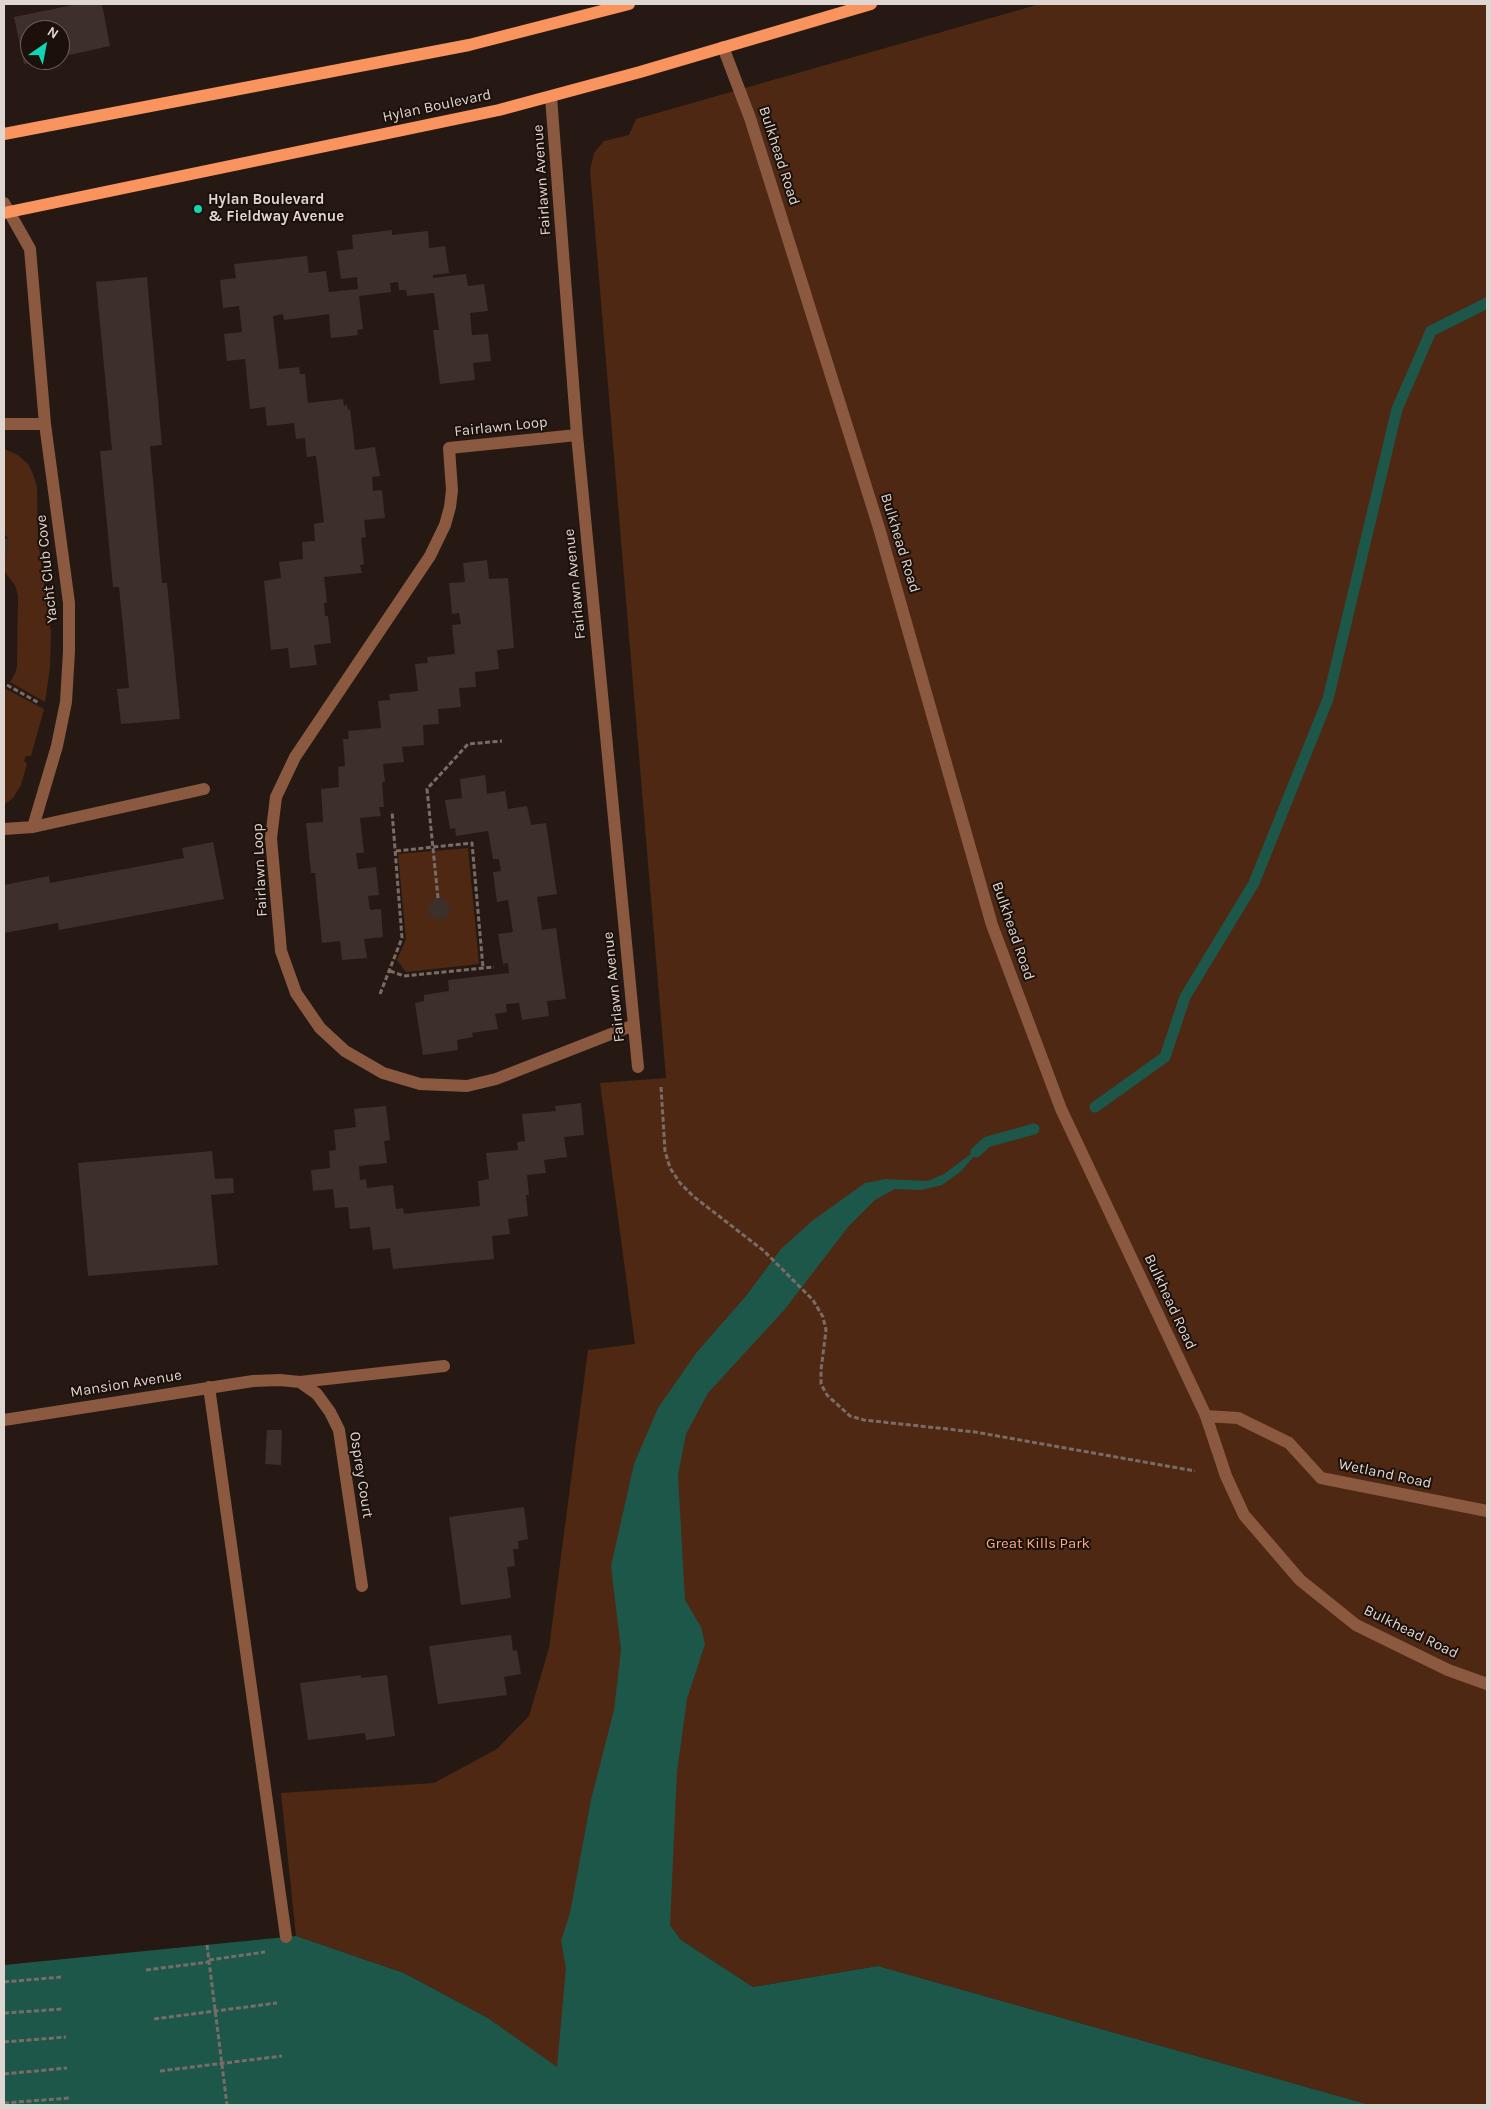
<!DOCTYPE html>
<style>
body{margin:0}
#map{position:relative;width:1491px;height:2109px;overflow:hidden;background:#261913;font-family:Karla,sans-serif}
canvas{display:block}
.frame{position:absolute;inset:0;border:5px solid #dfd6d2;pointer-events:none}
.north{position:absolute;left:20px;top:20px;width:50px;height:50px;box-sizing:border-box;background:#1c100a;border:1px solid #6a5f5a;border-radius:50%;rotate:33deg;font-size:14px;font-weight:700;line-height:20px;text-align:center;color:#dfd6d2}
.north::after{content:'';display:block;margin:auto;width:18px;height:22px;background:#11d5b4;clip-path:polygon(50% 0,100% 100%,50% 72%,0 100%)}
</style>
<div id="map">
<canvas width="1491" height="2109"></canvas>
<div class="frame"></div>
<div class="north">N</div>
</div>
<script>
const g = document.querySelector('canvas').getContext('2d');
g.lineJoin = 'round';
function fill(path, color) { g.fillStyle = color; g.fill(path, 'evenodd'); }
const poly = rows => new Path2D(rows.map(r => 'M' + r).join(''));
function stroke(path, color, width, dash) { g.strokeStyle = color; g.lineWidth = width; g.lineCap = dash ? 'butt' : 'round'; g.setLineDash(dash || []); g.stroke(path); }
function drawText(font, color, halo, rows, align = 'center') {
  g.font = font + ' Karla,sans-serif'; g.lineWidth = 4; g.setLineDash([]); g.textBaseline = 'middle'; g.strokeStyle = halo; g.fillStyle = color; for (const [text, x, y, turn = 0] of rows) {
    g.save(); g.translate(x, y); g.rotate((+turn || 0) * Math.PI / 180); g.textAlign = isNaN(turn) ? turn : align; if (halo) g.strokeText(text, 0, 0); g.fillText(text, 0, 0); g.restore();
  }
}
fill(poly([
 [1040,4,1487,4,1487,2105,1370,2105,878,1966,753,1987,681,1940,670,1925,557,2068,488,2018,404,1973,296,1936,281,1793,434,1783,497,1749,529,1716,549,1648,588,1350,635,1344,600,1083,666,1078,590,170,594,153,604,141,629,135,636,119],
 [4,449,18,455,28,464,33,474,37,487,38,541,51,632,50,667,45,702,10,682,15,674,17,666,18,596,15,585,4,571,4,558,6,558,8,539,4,533],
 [4,688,44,709,31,756,26,756,24,761,27,764,21,785,13,798,4,805],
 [468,848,479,964,406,972,397,960,406,939,398,854]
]), '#4e2813');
fill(poly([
 [987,1142,960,1172,942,1185,921,1190,895,1189,875,1200,848,1227,785,1309,708,1393,686,1434,678,1475,685,1600,701,1627,705,1644,687,1699,677,1772,670,1925,681,1940,753,1987,878,1966,1370,2105,4,2105,4,1965,296,1936,404,1973,488,2018,557,2067,566,1968,561,1941,570,1913,591,1800,614,1710,621,1650,611,1566,634,1464,658,1408,697,1352,746,1296,781,1249,812,1221,865,1183,886,1179,928,1181,944,1174]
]), '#1d574a');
stroke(poly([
 [1095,1107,1165,1057,1185,997,1254,883,1328,699,1397,409,1431,331,1487,303],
 [976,1152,987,1142,1034,1129]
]), '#1d574a', 11);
fill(poly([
 [78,4,102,4,110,46,60,57,60,30,30,30,30,60,41,61,24,64,14,17],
 [392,230,392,235,428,231,429,248,445,246,449,273,433,275,433,278,466,274,468,286,484,284,488,311,470,313,472,335,488,334,491,361,473,363,475,380,440,384,433,330,439,330,434,293,407,296,406,290,399,290,398,282,390,283,391,292,359,296,363,329,357,330,358,335,331,338,329,314,284,320,283,314,273,316,279,369,299,367,300,374,305,374,308,403,343,399,344,406,347,405,348,410,350,409,355,450,375,447,380,476,372,477,373,491,382,490,385,518,364,520,366,537,361,538,364,564,360,565,362,573,324,577,327,603,324,603,325,616,328,616,331,643,314,645,317,665,290,668,288,648,271,650,264,581,281,578,279,562,303,559,302,542,315,541,314,524,324,522,316,456,307,457,305,438,296,439,294,423,267,426,265,407,250,409,245,359,227,361,224,334,242,332,239,306,223,308,220,280,236,278,234,264,307,256,309,273,326,271,329,292,358,289,357,277,341,279,337,251,353,249,352,235],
 [147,277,162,445,150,446,162,583,167,583,180,719,121,724,117,689,129,688,119,587,113,587,100,451,112,450,96,282],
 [4,539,8,539,6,558,4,558],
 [487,560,489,579,508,578,514,648,497,650,499,669,475,672,476,687,459,688,461,707,438,709,439,724,423,725,424,745,402,747,404,762,383,764,385,782,382,782,384,807,379,807,381,816,360,818,364,853,356,853,358,869,376,867,379,895,368,896,370,910,381,909,383,937,364,939,367,958,342,960,340,941,322,943,315,873,311,873,306,823,323,822,321,789,339,787,338,767,345,766,343,739,349,739,348,731,381,728,378,701,390,700,389,694,418,691,415,664,428,663,427,657,455,654,452,625,461,624,459,613,452,614,449,583,465,582,463,563],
 [485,775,487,794,505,791,508,809,527,806,531,825,546,823,557,894,537,897,542,930,556,928,566,999,547,1001,549,1016,522,1020,519,1003,506,1004,507,1012,495,1014,498,1029,472,1033,473,1037,457,1040,458,1050,423,1055,415,1003,424,1001,424,995,449,991,448,980,509,973,508,963,503,964,498,934,513,932,508,900,497,902,493,872,501,871,499,859,493,859,488,831,456,836,455,828,450,829,445,800,462,798,460,779],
 [213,842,224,899,59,930,58,923,4,933,4,885,49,876,50,883,184,858,182,848],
 '428 909a11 11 0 1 1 22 0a11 11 0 1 1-22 0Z',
 [581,1103,584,1135,564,1137,567,1157,544,1160,546,1173,527,1175,529,1195,526,1195,528,1216,508,1219,510,1234,492,1236,494,1259,393,1269,390,1248,373,1250,370,1227,350,1229,348,1207,335,1208,333,1189,313,1191,311,1170,330,1168,329,1151,336,1150,334,1130,356,1127,354,1109,386,1106,390,1140,384,1141,387,1163,359,1166,360,1180,366,1179,367,1188,393,1185,396,1209,403,1208,404,1214,480,1206,478,1181,489,1179,486,1153,518,1150,517,1142,525,1141,522,1114,556,1111,555,1106],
 [212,1151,215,1179,233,1178,234,1193,211,1195,218,1265,88,1276,78,1163],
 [267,1430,282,1430,281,1465,265,1464],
 [524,1507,528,1539,518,1541,519,1549,513,1549,515,1566,507,1567,511,1598,461,1605,449,1517],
 [511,1635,513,1651,517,1650,521,1674,504,1677,507,1695,438,1704,429,1646],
 [361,1675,361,1678,387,1675,395,1736,366,1740,365,1733,308,1740,300,1683]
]), '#3d2f29');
stroke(poly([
 [7,685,39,703],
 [396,851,472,843,483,968],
 [438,898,427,789,468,744,502,741],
 [390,971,404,976,494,967],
 [380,994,402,938,392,811],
 [661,1087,665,1151,670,1168,680,1183,693,1196,764,1251,813,1300,823,1317,826,1330,821,1370,821,1384,827,1395,850,1416,864,1420,975,1432,1195,1471],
 [207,1945,227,2105],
 [209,1960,265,1952],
 [146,1970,209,1962],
 [4,1982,61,1977],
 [4,2013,63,2009],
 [154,2019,277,2003],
 [4,2042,66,2037],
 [160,2071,282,2056],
 [4,2074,67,2068],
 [4,2103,70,2098]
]), '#786c67', 3, [5, 2.5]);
stroke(poly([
 [723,47,750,118,879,528,992,925,1061,1109,1206,1416,1226,1476,1244,1515,1300,1580,1356,1625,1448,1670,1487,1684],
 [551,97,577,435,638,1067],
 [4,203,30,249,45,424,69,603,69,651,66,702,57,746,33,827],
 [4,424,45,424],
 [577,435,449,448,452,490,450,507,445,525,430,556,295,757,276,797,271,838,281,951,296,993,320,1028,345,1051,383,1073,420,1084,467,1086,496,1079,634,1025],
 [4,829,33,827,204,789],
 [300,1382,444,1366],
 [209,1387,286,1937],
 [1206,1416,1238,1418,1289,1443,1321,1478,1487,1511],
 [4,1420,253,1381,280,1380,300,1382,317,1394,330,1412,339,1430,362,1586]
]), '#8a5940', 12);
stroke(poly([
 [4,134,469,45,629,4],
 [4,213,499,110,640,72,871,4]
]), '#fa945e', 12);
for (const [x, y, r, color] of [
 [198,209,5,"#11d5b4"]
]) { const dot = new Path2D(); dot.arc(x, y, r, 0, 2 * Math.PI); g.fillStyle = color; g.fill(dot); stroke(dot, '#1c100a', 2); }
drawText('15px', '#dfd6d2', '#1c100a', [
 ["Hylan Boulevard",437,106,-12],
 ["Bulkhead Road",779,156,72],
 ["Fairlawn Avenue",542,180,-94],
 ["Fairlawn Loop",501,427,-6],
 ["Bulkhead Road",900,543,73],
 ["Yacht Club Cove",47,569,-96],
 ["Fairlawn Avenue",575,584,-96],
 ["Fairlawn Loop",260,870,-93],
 ["Bulkhead Road",1013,931,71],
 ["Fairlawn Avenue",614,987,-96],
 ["Bulkhead Road",1170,1302,65],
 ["Mansion Avenue",126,1384,-9],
 ["Wetland Road",1385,1474,12],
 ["Osprey Court",361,1475,81],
 ["Bulkhead Road",1411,1632,26]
]);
drawText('bold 15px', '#dfd6d2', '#1c100a', [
 ["Hylan Boulevard",208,200],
 ["& Fieldway Avenue",208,217]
], 'left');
drawText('15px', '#faaa81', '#1c100a', [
 ["Great Kills Park",1038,1544]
]);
</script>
